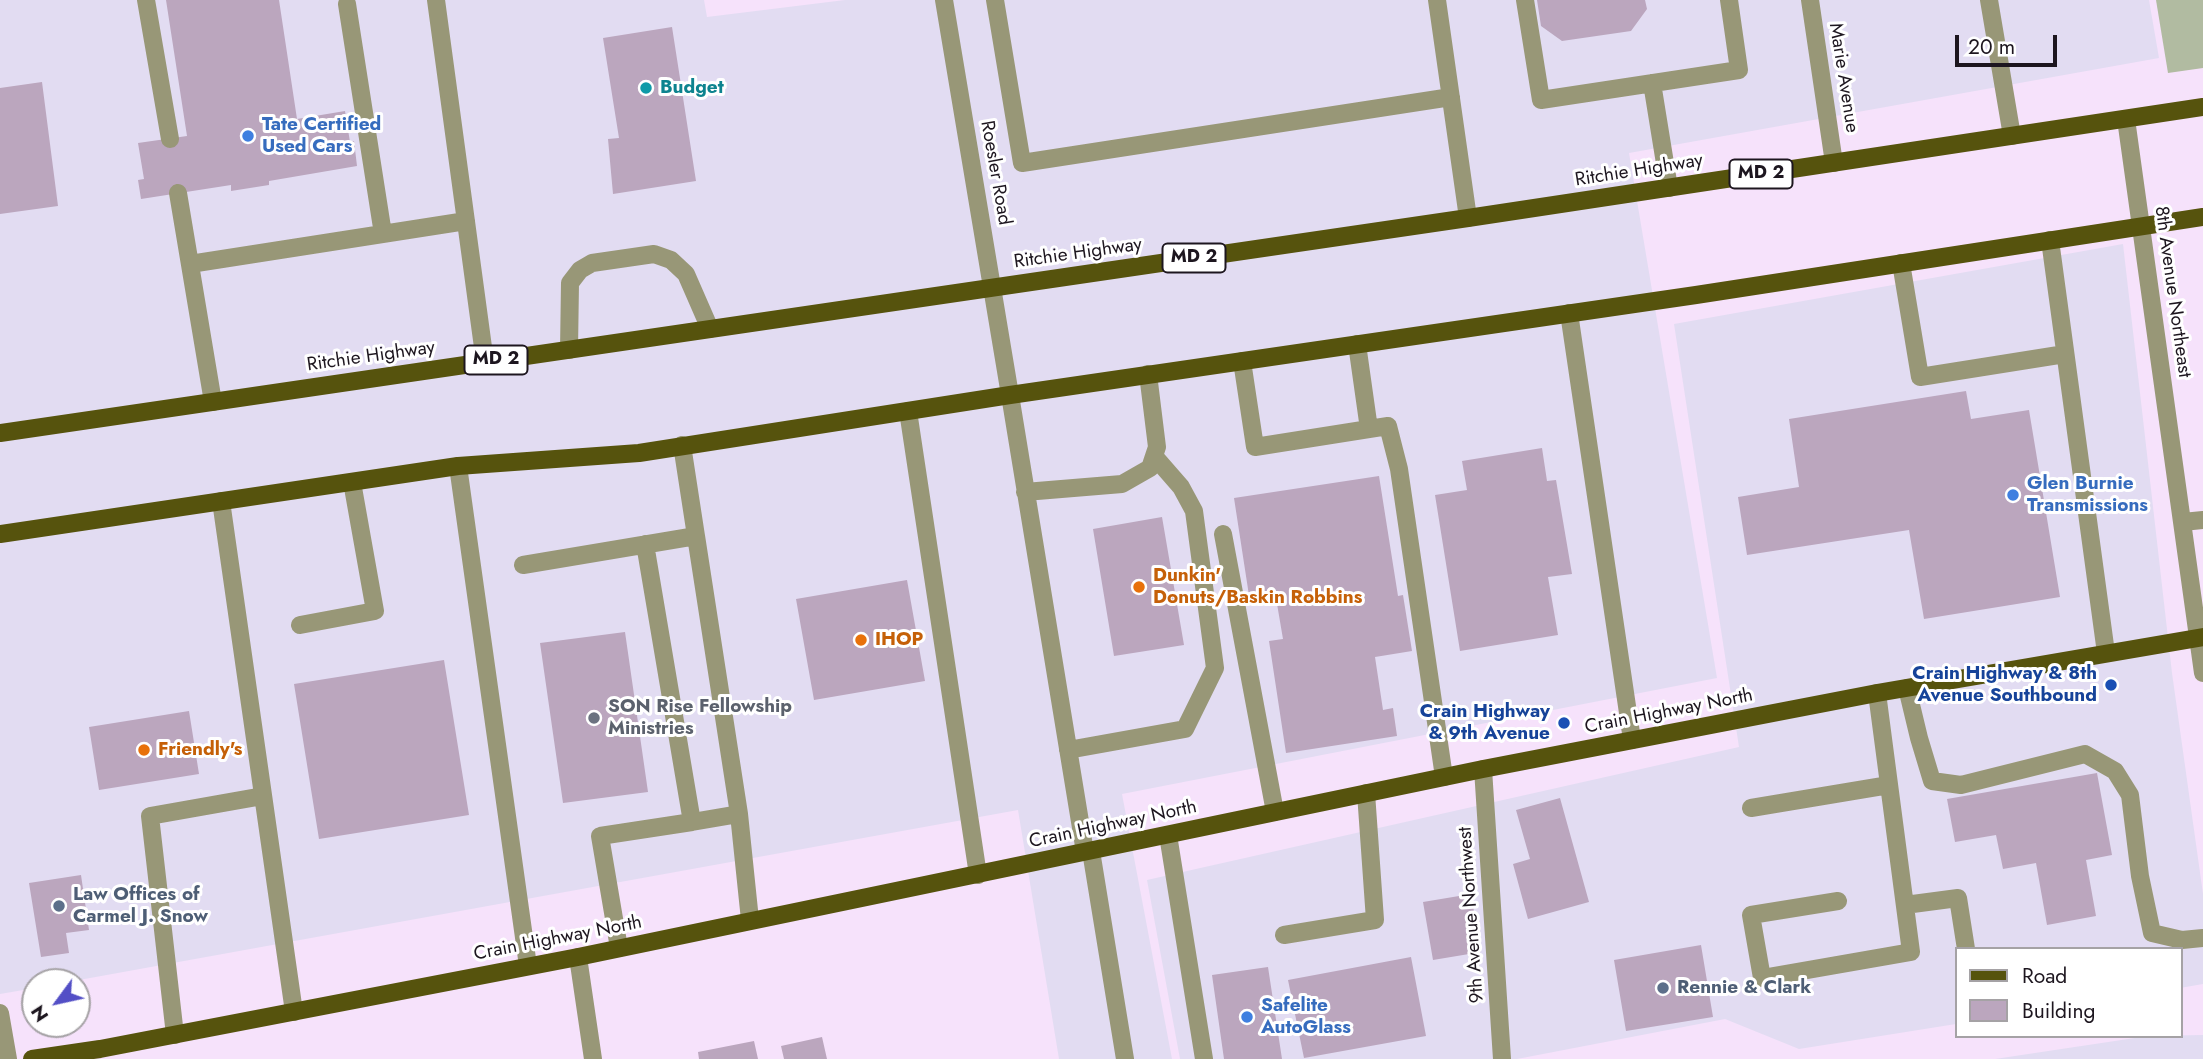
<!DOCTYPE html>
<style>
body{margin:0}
#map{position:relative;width:2203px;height:1059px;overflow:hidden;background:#f6e2fb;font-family:Jost,sans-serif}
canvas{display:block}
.legend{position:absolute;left:1955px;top:947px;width:228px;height:91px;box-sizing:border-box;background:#fff;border:2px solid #a5a2a5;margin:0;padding:9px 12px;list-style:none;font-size:21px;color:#1d161f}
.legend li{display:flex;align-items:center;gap:14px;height:35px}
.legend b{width:35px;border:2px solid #a5a2a5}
.north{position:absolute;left:21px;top:968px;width:70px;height:70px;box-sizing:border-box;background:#fff;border:2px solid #a5a2a5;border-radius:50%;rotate:237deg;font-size:19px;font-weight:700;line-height:28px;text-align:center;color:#1d161f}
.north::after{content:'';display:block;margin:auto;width:24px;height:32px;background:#534fc6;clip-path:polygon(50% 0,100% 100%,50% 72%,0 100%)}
.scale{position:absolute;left:1955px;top:35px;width:102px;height:32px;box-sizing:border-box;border:4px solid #1d161f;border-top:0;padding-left:9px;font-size:21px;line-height:24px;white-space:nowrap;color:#1d161f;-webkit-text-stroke:5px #fff;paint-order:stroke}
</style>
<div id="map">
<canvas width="2203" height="1059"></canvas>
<ul class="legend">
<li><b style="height:9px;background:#56530d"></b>Road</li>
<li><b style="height:19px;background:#bba6be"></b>Building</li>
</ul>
<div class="north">N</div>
<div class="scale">20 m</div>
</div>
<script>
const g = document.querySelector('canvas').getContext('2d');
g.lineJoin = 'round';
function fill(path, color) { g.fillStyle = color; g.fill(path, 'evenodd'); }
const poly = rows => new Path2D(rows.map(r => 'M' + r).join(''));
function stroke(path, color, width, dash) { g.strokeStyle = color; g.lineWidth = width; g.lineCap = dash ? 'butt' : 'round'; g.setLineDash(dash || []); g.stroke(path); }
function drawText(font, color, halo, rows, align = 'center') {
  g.font = font + ' Jost,sans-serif'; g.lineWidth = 6; g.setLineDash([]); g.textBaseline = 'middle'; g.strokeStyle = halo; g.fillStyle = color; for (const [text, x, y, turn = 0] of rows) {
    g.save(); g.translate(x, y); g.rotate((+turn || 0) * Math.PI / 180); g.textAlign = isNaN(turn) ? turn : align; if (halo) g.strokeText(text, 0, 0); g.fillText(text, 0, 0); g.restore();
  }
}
fill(poly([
 [0,0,704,0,707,17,845,0,2149,0,2159,58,1629,153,1717,678,1122,794,1172,1059,1059,1059,1018,810,68,982,35,982,35,988,0,994],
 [2123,244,2172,673,2203,894,2203,984,2180,988,2180,949,1956,949,1956,1024,1799,1049,1725,1019,1517,1059,1180,1059,1147,880,1739,747,1674,324],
 [2203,1035,2203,1059,1995,1059,2148,1036]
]), '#e2dcf2');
fill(poly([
 [2156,0,2203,0,2203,68,2168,73]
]), '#b1bba1');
fill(poly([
 [166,0,279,0,297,119,345,111,350,142,354,141,357,166,269,181,269,185,231,191,231,185,141,199,138,180,144,179,138,143,187,136],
 [1537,0,1645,0,1647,9,1631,31,1562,41,1541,26],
 [672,27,696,181,613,194,608,139,619,138,603,38],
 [42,82,58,206,0,214,0,88],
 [1966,391,1971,419,2029,410,2060,597,1924,619,1909,530,1747,555,1738,497,1799,487,1789,419],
 [1542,448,1547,481,1556,480,1572,574,1548,577,1558,635,1460,651,1435,495,1467,490,1462,461],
 [1379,476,1398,596,1403,595,1412,651,1375,657,1383,710,1393,708,1397,736,1286,753,1269,641,1283,639,1276,598,1250,602,1234,498],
 [1162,517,1184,645,1114,656,1093,529],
 [907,580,925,681,814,700,796,599],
 [625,632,648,792,563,803,540,643],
 [444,660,469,815,319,839,294,684],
 [189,711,199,774,99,790,89,727],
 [2097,773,2112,855,2086,860,2096,916,2047,925,2036,863,2003,869,1996,835,1955,842,1947,799],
 [1560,798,1589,902,1528,919,1513,864,1530,859,1516,810],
 [81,875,89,930,66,933,69,953,41,957,29,883],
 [1471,894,1481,952,1433,960,1423,902],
 [1701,945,1713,1017,1626,1031,1614,960],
 [1411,957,1426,1036,1304,1058,1288,980],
 [1268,967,1282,1059,1224,1059,1212,975],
 [822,1037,827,1059,784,1059,781,1046],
 [754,1041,758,1059,699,1059,698,1052]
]), '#bba6be');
stroke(poly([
 [146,0,170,139],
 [436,0,485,362],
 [995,0,1022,163,1451,97],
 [1437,0,1468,218],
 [1525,0,1541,100,1739,70,1729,0],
 [1989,0,2012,136],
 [347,4,383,234],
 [1652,83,1669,188],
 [178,193,213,402],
 [2050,240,2106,653],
 [1901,263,1920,377,2065,354],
 [190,264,466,221],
 [1569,313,1632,740],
 [1357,344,1369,429],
 [569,350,570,283,580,270,592,263,654,254,671,260,686,274,710,329],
 [1242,361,1255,447,1388,426,1399,469,1444,777],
 [1010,395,1085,852],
 [908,411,978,875],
 [458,466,528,966],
 [1025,492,1122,484,1150,468,1157,447,1148,374],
 [221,501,294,1012],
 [2183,522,2203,520],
 [1223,534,1275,812],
 [696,536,739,814,750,920],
 [523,565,696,536,682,445],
 [300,625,375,611,352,482],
 [1907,688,1919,738,1932,781,1961,785,2085,754,2115,771,2130,795,2140,876,2152,933,2182,940,2203,938],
 [1068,750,1185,729,1215,668,1194,511,1181,487,1154,456],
 [1751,808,1889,785],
 [692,822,739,814],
 [1168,835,1204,1059],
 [1091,851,1125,1059],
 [1838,901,1751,915,1762,978,1911,952,1877,693],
 [1905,905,1958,898,1966,949],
 [1284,935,1375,920,1366,793],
 [619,948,600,836,692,822,645,544],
 [0,1013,8,1059],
 [175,1035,150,816,263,796]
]), '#989777', 18);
stroke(poly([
 [944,0,1010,395],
 [1810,0,1834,163],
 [1483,769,1502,1059],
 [578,957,593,1059]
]), '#989777', 18);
stroke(poly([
 [2126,119,2203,673]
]), '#989777', 18);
stroke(poly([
 [0,433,1468,218,2203,107],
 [0,534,458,466,639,453,1010,395,1696,295,2203,217],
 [32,1059,100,1049,578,957,1483,769,1877,693,2203,637]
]), '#56530d', 18);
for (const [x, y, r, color] of [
 [646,88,7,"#0f9aa8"],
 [248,136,7,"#3f7fe0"],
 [2013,495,7,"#3f7fe0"],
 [1139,587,7,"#e8710a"],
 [861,640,7,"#e8710a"],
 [2111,685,7,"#1a4fb4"],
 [594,718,7,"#6b7280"],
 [1564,723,7,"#1a4fb4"],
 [144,750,7,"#e8710a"],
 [59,906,7,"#5c6f8a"],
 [1663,988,7,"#5c6f8a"],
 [1247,1017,7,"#3f7fe0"]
]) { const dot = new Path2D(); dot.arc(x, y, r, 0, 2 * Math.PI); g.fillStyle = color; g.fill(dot); stroke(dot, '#fff', 2.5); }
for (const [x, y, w] of [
 [1761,174,63],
 [1194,258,63],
 [496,360,63]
]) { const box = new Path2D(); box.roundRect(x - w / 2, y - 14.5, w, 29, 5); g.fillStyle = '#fff'; g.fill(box); stroke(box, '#1d161f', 2); }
drawText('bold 18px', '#1d161f', null, [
 ["MD 2",1761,174],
 ["MD 2",1194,258],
 ["MD 2",496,360]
]);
drawText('19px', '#1d161f', '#fff', [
 ["Marie Avenue",1843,78,81],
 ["Ritchie Highway",1639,171,-9],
 ["Roesler Road",995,173,80],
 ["Ritchie Highway",1078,254,-8],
 ["8th Avenue Northeast",2172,292,82],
 ["Ritchie Highway",371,357,-8],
 ["Crain Highway North",1669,712,-11],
 ["Crain Highway North",1113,825,-12],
 ["9th Avenue Northwest",1472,915,-94],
 ["Crain Highway North",558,939,-11]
]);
drawText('bold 19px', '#0d838f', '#fff', [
 ["Budget",660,88]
], 'left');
drawText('bold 19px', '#366cbe', '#fff', [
 ["Tate Certified",262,125],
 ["Used Cars",262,147],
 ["Glen Burnie",2027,484],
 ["Transmissions",2027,506],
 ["Safelite",1261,1006],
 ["AutoGlass",1261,1028]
], 'left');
drawText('bold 19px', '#c56008', '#fff', [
 ["Dunkin'",1153,576],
 ["Donuts/Baskin Robbins",1153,598],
 ["IHOP",875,640],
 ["Friendly's",158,750]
], 'left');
drawText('bold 19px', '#164399', '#fff', [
 ["Crain Highway & 8th",2097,674],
 ["Avenue Southbound",2097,696],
 ["Crain Highway",1550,712],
 ["& 9th Avenue",1550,734]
], 'right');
drawText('bold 19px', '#5b616d', '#fff', [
 ["SON Rise Fellowship",608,707],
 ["Ministries",608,729]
], 'left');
drawText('bold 19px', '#4e5e75', '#fff', [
 ["Law Offices of",73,895],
 ["Carmel J. Snow",73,917],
 ["Rennie & Clark",1677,988]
], 'left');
</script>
